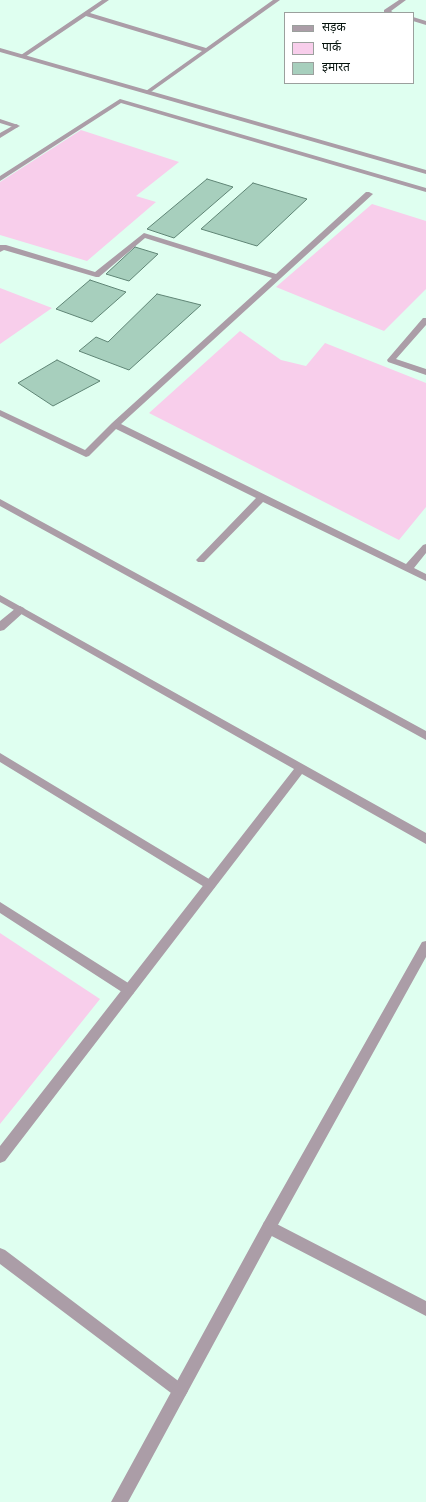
<!DOCTYPE html>
<meta charset="utf-8">
<style>
body{margin:0}
#map{position:relative;width:426px;height:1502px;overflow:hidden;background:#dffff0;font-family:Georgia,"Noto Sans Devanagari",serif}
canvas{display:block}
.legend{position:absolute;left:284px;top:12px;width:130px;height:72px;box-sizing:border-box;background:#fff;border:1px solid #9ba09d;margin:0;padding:5px 7px;list-style:none;font-size:12px;color:#04110b}
.legend li{display:flex;align-items:center;gap:8px;height:20px}
.legend b{width:20px;border:1px solid #9ba09d}
</style>
<div id="map">
<canvas width="426" height="1502"></canvas>
<ul class="legend">
<li><b style="height:5px;background:#ab9da7"></b>सड़क</li>
<li><b style="height:11px;background:#f8ceeb"></b>पार्क</li>
<li><b style="height:11px;background:#a7cfbd"></b>इमारत</li>
</ul>
</div>
<script>
const g = document.querySelector('canvas').getContext('2d');
g.lineJoin = 'round';
function fill(path, color) { g.fillStyle = color; g.fill(path, 'evenodd'); }
const poly = rows => new Path2D(rows.map(r => 'M' + r).join(''));
function stroke(path, color, width, dash) { g.strokeStyle = color; g.lineWidth = width; g.lineCap = dash ? 'butt' : 'round'; g.setLineDash(dash || []); g.stroke(path); }
fill(poly([
 [81,130,179,162,136,196,156,202,87,261,0,235,0,182],
 [372,204,426,221,426,289,384,331,276,287],
 [0,288,52,308,0,344],
 [240,331,281,360,306,366,325,343,426,383,426,507,399,540,149,413],
 [0,933,100,999,0,1124]
]), '#f8ceeb');
const building = poly([
 [207,179,233,187,174,238,147,229,207,179],
 [253,183,307,199,257,246,201,229,253,183],
 [135,247,158,254,129,281,106,274,135,247],
 [90,280,126,292,92,322,56,309,90,280],
 [157,294,201,305,129,370,79,351,96,337,108,342,157,294],
 [57,360,100,381,53,406,18,383,57,360]
]);
fill(building, '#a7cfbd');
stroke(building, '#5f8575', 1);
fill(poly([
 [16,124,18,125,18,127,0,138,0,133,16,124],
 [366,192,369,192,373,194,121,424,406,564,423,545,426,544,426,553,414,568,426,574,426,581,263,502,204,562,198,562,196,560,198,558,256,498,116,429,89,456,86,457,0,416,0,410,85,450,112,423,272,278,145,238,99,277,96,277,4,250,0,252,0,245,6,245,95,272,144,233,276,274,366,192],
 [20,606,24,608,25,610,24,612,4,630,0,631,0,621,16,608,20,606],
 [0,753,214,882,216,885,214,888,210,890,206,888,0,762,0,753],
 [0,902,133,986,135,990,133,994,129,995,125,994,0,913,0,902],
 [269,1220,426,1301,426,1316,264,1232,262,1227,264,1222,269,1220],
 [0,1248,5,1250,185,1386,188,1391,185,1396,180,1399,175,1396,0,1264,0,1248]
]), '#ab9da7');
fill(poly([
 [102,0,109,0,90,13,206,48,273,0,280,0,148,94,145,92,146,91,202,51,86,16,25,57,21,57,21,55,102,0],
 [399,0,406,0,391,11,394,13,384,12,384,10,399,0],
 [413,17,426,21,426,25,413,21,413,17],
 [120,99,426,188,426,192,121,103,0,181,0,176,120,99],
 [0,119,18,125,20,126,16,128,0,123,0,119],
 [423,318,426,318,426,325,396,359,426,369,426,375,388,362,387,360,423,318],
 [0,499,426,731,426,740,0,506,0,499],
 [0,595,426,833,426,844,302,774,5,1161,0,1163,0,1146,294,769,0,602,0,595]
]), '#ab9da7');
fill(poly([
 [0,48,426,170,426,174,0,52,0,48],
 [426,941,426,957,274,1232,128,1502,111,1502,264,1222,422,942,426,941]
]), '#ab9da7');
</script>
